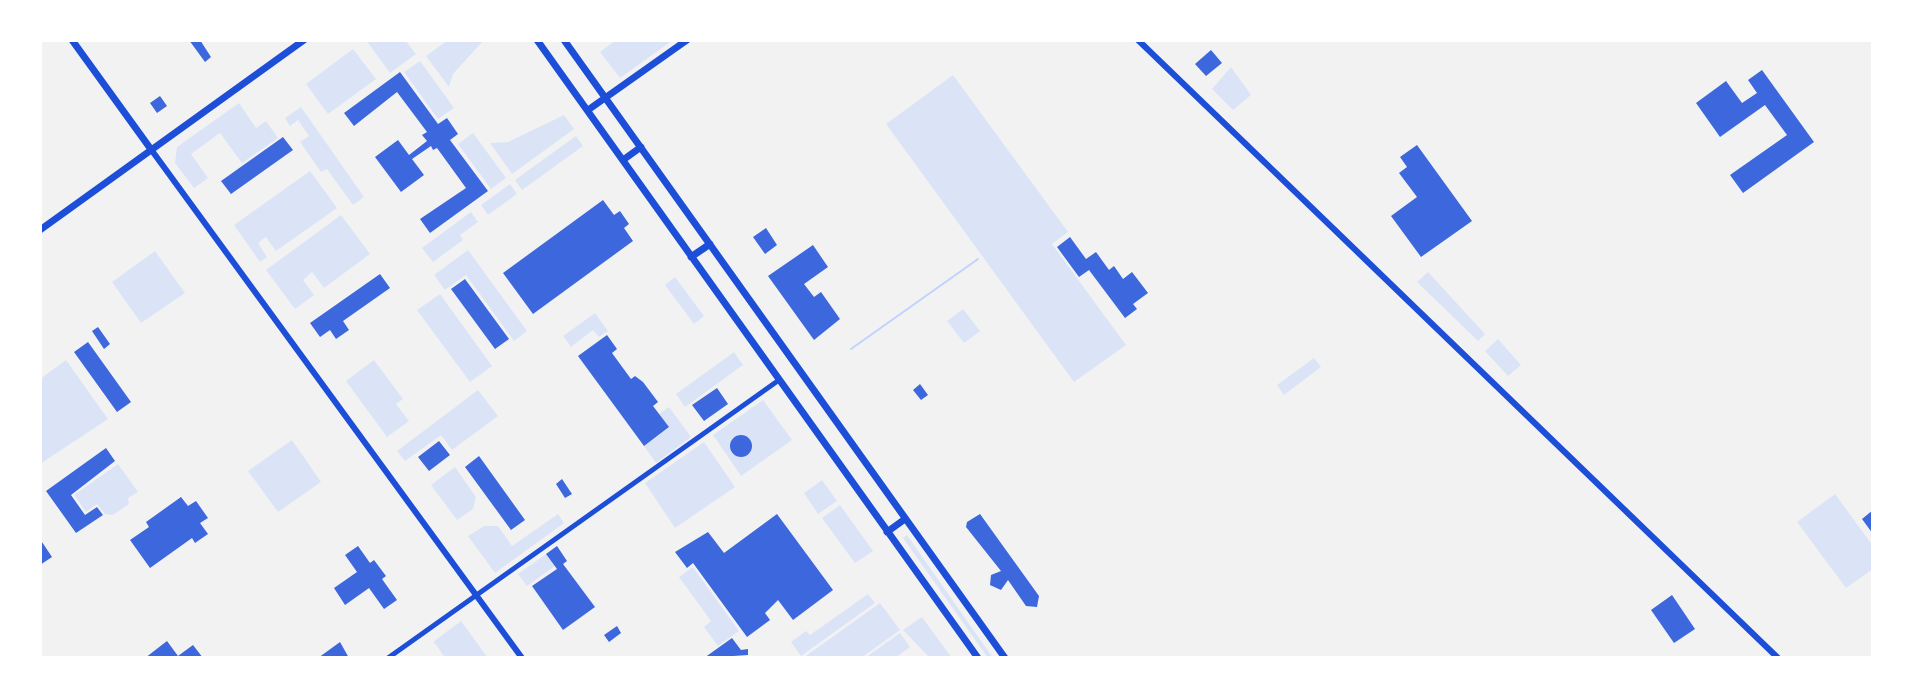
<!DOCTYPE html>
<style>
body{margin:0}
#map{position:relative;width:1913px;height:698px;overflow:hidden;background:#f2f2f2;font-family:Mulish,sans-serif}
canvas{display:block}
.frame{position:absolute;inset:0;border:42px solid #fff;pointer-events:none}
</style>
<div id="map">
<canvas width="1913" height="698"></canvas>
<div class="frame"></div>
</div>
<script>
const g = document.querySelector('canvas').getContext('2d');
g.lineJoin = 'round';
function fill(path, color) { g.fillStyle = color; g.fill(path, 'evenodd'); }
const poly = rows => new Path2D(rows.map(r => 'M' + r).join(''));
function stroke(path, color, width, dash) { g.strokeStyle = color; g.lineWidth = width; g.lineCap = dash ? 'butt' : 'round'; g.setLineDash(dash || []); g.stroke(path); }
fill(poly([
 [366,40,405,40,416,54,390,73],
 [448,40,484,40,453,74,449,87,426,56],
 [616,40,673,40,620,78,600,52],
 [353,49,376,79,328,114,306,84],
 [420,61,454,108,438,119,404,72],
 [1231,67,1251,95,1233,110,1212,89],
 [953,75,1068,232,1052,244,1126,345,1074,382,886,124],
 [239,103,256,128,266,121,278,138,242,163,220,133,191,154,208,178,194,188,175,163,177,147],
 [301,107,364,197,353,205,327,169,321,172,300,142,309,136,298,120,290,126,285,118],
 [564,115,574,129,512,174,490,143,508,142],
 [473,133,506,178,491,189,458,144],
 [576,136,583,146,522,190,515,180],
 [310,171,337,208,276,251,266,237,258,243,267,257,260,262,234,225],
 [510,184,517,194,488,215,481,205],
 [471,212,478,222,460,235,463,240,433,262,422,248],
 [341,215,370,254,324,288,312,272,303,280,314,295,295,309,266,270],
 [468,250,527,331,514,341,466,275,445,290,434,275],
 [155,251,185,293,141,323,112,282],
 [1428,272,1485,334,1478,341,1417,282],
 [675,277,704,316,694,324,665,285],
 [440,294,492,366,470,382,417,310],
 [963,309,980,331,964,343,947,321],
 [595,313,608,331,599,337,593,330,571,347,563,336],
 [1498,339,1521,365,1508,376,1485,351],
 [734,352,743,365,685,407,676,394],
 [1314,358,1321,367,1284,395,1277,385],
 [66,360,108,419,40,464,40,379],
 [374,360,403,399,396,404,409,421,387,437,346,381],
 [478,390,498,416,452,450,441,435,405,461,397,451],
 [763,400,792,440,741,476,713,435],
 [669,407,691,437,656,463,644,446,669,428,659,414],
 [292,440,321,482,278,512,248,471],
 [704,442,735,487,675,528,645,483],
 [118,464,138,492,128,498,129,504,113,515,105,514,97,504,86,512,74,495],
 [455,467,476,497,473,509,457,520,431,485],
 [822,480,837,501,818,514,804,493],
 [1835,494,1873,546,1873,569,1846,588,1797,522],
 [840,505,873,551,855,563,822,518],
 [558,514,564,523,495,573,468,536,484,526,498,526,512,546],
 [907,535,993,658,988,658,903,538],
 [546,554,555,566,527,586,518,574],
 [693,567,739,631,718,646,704,627,711,621,679,577],
 [868,594,875,603,801,656,791,642,806,631,810,635],
 [880,603,900,630,861,658,803,658],
 [922,617,952,658,930,658,903,630],
 [461,621,488,658,445,658,437,646,433,642],
 [900,633,910,647,895,658,865,658]
]), '#dbe4f7');
stroke(poly([
 [851,349,978,259]
]), '#bfd3fe', 2);
fill(poly([
 [189,40,200,40,211,57,205,62],
 [1211,50,1222,63,1206,76,1195,64],
 [1762,70,1814,142,1743,193,1730,175,1787,135,1765,105,1720,137,1696,103,1726,81,1742,103,1757,93,1748,80],
 [400,72,438,124,447,118,458,134,450,140,488,191,430,233,420,219,466,188,437,148,433,150,431,146,412,159,424,175,401,192,375,157,398,140,409,155,427,141,422,135,427,132,397,92,354,126,344,113],
 [160,96,167,106,157,113,150,103],
 [283,137,293,150,231,194,221,181],
 [1417,145,1472,221,1421,257,1391,216,1417,197,1399,173,1407,167,1400,157],
 [603,200,614,215,620,211,629,224,624,228,633,241,533,314,503,273],
 [766,228,777,245,765,254,753,237],
 [1070,237,1086,259,1096,252,1109,270,1114,266,1123,279,1132,272,1148,293,1133,304,1137,309,1125,318,1089,270,1079,277,1057,247],
 [813,245,828,267,804,284,814,297,821,292,840,319,814,340,768,276],
 [380,274,390,288,343,321,349,330,336,339,330,330,320,337,310,323],
 [465,279,509,339,495,349,451,289],
 [98,327,110,344,104,349,92,331],
 [607,335,617,349,612,353,631,379,635,376,643,382,658,402,653,406,669,427,644,446,578,356],
 [88,342,131,402,117,412,74,352],
 [920,384,928,395,921,400,913,390],
 [717,388,728,404,704,421,692,405],
 '730 446a11 11 0 1 1 22 0a11 11 0 1 1-22 0Z',
 [439,441,450,455,429,471,418,457],
 [106,448,115,461,71,495,85,515,97,507,103,515,76,533,46,491],
 [479,456,525,520,511,530,465,467],
 [562,479,572,494,565,498,556,484],
 [181,497,188,506,196,501,208,518,200,523,208,534,195,543,192,538,150,568,130,540,149,527,146,522],
 [1873,510,1873,534,1862,519],
 [777,514,833,590,793,620,778,600,765,613,770,620,747,637,693,563,687,568,675,552,708,532,724,553],
 [980,514,1039,596,1037,607,1026,606,1008,580,1001,590,990,585,991,575,1001,571,966,527,967,522],
 [40,539,52,557,40,565],
 [358,546,370,563,374,560,386,576,382,579,397,600,384,609,369,588,345,605,334,588,357,572,345,555],
 [557,546,567,561,563,564,595,607,563,630,532,586,557,569,546,554],
 [1672,595,1695,629,1674,643,1651,610],
 [617,626,621,633,609,642,604,635],
 [732,638,741,650,748,649,748,655,704,658],
 [167,641,178,656,193,645,203,658,145,658],
 [340,642,349,658,318,658]
]), '#3d67dc');
stroke(poly([
 [388,658,779,380]
]), '#1d4ed8', 5);
stroke(poly([
 [1138,40,1778,658],
 [150,148,522,658]
]), '#1d4ed8', 6);
stroke(poly([
 [72,40,150,148],
 [537,40,978,658],
 [564,40,1005,658],
 [588,110,687,40],
 [623,160,641,147],
 [40,230,304,40],
 [691,257,710,244],
 [887,532,905,519]
]), '#1d4ed8', 7);
</script>
